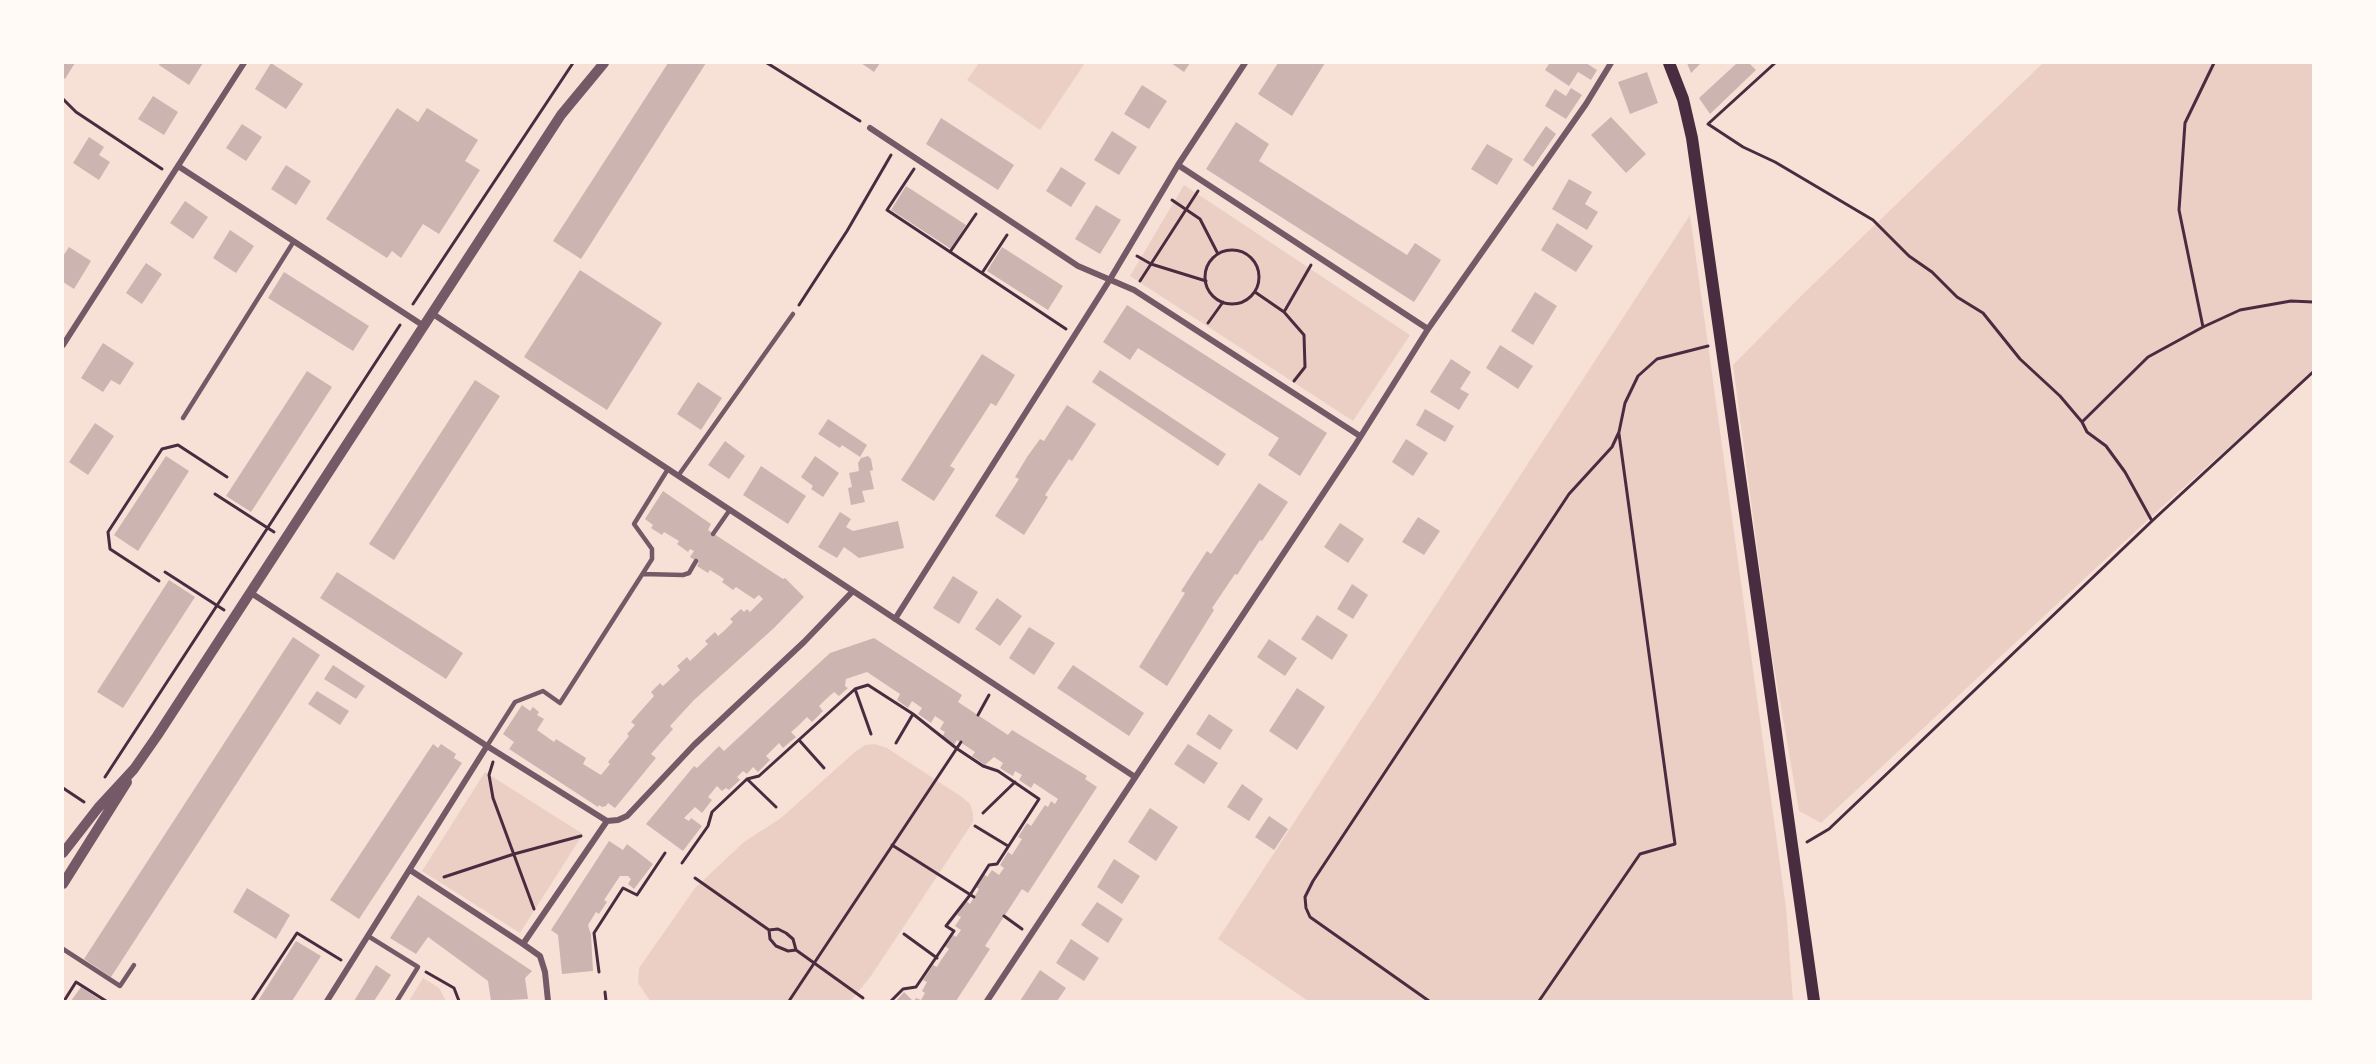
<!DOCTYPE html>
<style>
body{margin:0}
#map{position:relative;width:2376px;height:1064px;overflow:hidden;background:#f7e1d7;font-family:Inter,sans-serif}
canvas{display:block}
.frame{position:absolute;inset:0;border:64px solid #fffaf5;pointer-events:none}
</style>
<div id="map">
<canvas width="2376" height="1064"></canvas>
<div class="frame"></div>
</div>
<script>
const g = document.querySelector('canvas').getContext('2d');
g.lineJoin = 'round';
function fill(path, color) { g.fillStyle = color; g.fill(path, 'evenodd'); }
const poly = rows => new Path2D(rows.map(r => 'M' + r).join(''));
function stroke(path, color, width, dash) { g.strokeStyle = color; g.lineWidth = width; g.lineCap = dash ? 'butt' : 'round'; g.setLineDash(dash || []); g.stroke(path); }
fill(poly([
 [979,63,1085,63,1040,130,967,80],
 [2043,63,2313,63,2313,372,2164,505,1821,823,1799,811,1769,638,1733,365,1802,295],
 [1184,185,1410,335,1353,421,1130,276],
 [1690,215,1786,907,1793,1001,1308,1001,1218,939],
 [875,744,887,748,962,797,970,804,973,813,973,822,871,976,854,997,850,1001,650,1001,638,983,639,968,695,888,744,842,781,818,856,751,865,745],
 [485,772,583,834,520,933,422,871],
 [423,978,439,988,446,1001,409,1001]
]), '#ebcfc5');
fill(poly([
 [63,63,75,63,65,79,63,77],
 [160,63,203,63,189,85,159,65],
 [271,63,303,84,286,109,255,89],
 [668,63,706,63,581,259,553,241],
 [861,63,880,63,874,72],
 [1171,63,1190,63,1184,72],
 [1278,63,1325,63,1292,116,1258,94],
 [1546,63,1586,63,1597,70,1591,80,1578,72,1569,86,1545,70,1549,64],
 [1687,63,1701,63,1691,73],
 [1737,63,1749,63,1756,70,1710,114,1699,98],
 [1647,72,1658,103,1630,114,1618,82],
 [1142,85,1167,101,1149,129,1124,114],
 [1571,88,1582,95,1566,119,1545,106,1555,89,1566,96],
 [153,96,178,112,164,135,138,119],
 [397,108,418,122,427,108,478,140,465,161,480,170,439,234,423,224,401,258,392,251,387,258,326,219],
 [1611,117,1646,154,1626,173,1591,135],
 [941,118,1014,165,998,190,926,144],
 [1236,122,1269,144,1259,161,1407,255,1415,243,1441,260,1414,302,1206,169],
 [242,124,262,137,246,161,226,148],
 [1546,126,1556,134,1533,167,1523,160],
 [1112,131,1137,147,1119,175,1094,160],
 [89,137,104,147,99,155,110,162,99,180,73,163],
 [1487,144,1513,159,1497,185,1471,169],
 [286,165,311,181,296,205,271,189],
 [1061,167,1086,183,1071,207,1046,191],
 [1569,179,1592,192,1585,204,1598,212,1587,230,1552,209],
 [906,186,966,225,951,249,891,210],
 [185,201,208,217,193,239,170,223],
 [1096,205,1121,220,1100,254,1075,239],
 [1557,223,1593,246,1576,272,1541,250],
 [230,230,254,246,236,273,213,258],
 [69,247,91,261,74,289,63,282,63,256],
 [1002,247,1063,286,1048,310,987,271],
 [146,263,162,274,142,304,126,293],
 [580,270,662,323,607,410,524,357],
 [284,272,369,326,353,351,268,298],
 [1535,292,1557,306,1533,345,1511,331],
 [1127,305,1327,433,1300,476,1268,455,1279,438,1138,348,1130,360,1103,342],
 [103,343,134,363,120,385,111,380,103,392,81,378],
 [1500,345,1533,366,1518,389,1486,368],
 [982,354,1015,375,996,406,991,403,950,466,955,469,934,501,901,480],
 [1451,359,1471,372,1460,389,1469,394,1459,410,1430,392],
 [1100,370,1226,454,1218,466,1092,382],
 [307,371,332,387,251,512,226,496],
 [475,380,500,396,394,560,369,544],
 [698,382,722,398,701,430,677,414],
 [1067,405,1096,424,1072,461,1069,459,1045,495,1048,497,1024,535,995,516,1019,479,1015,477,1027,457,1040,439,1044,441],
 [1425,409,1454,426,1445,442,1416,425],
 [828,419,867,445,860,457,842,445,840,448,818,434],
 [95,423,114,436,88,475,69,462],
 [1406,439,1428,453,1413,476,1392,462],
 [725,441,745,456,729,479,708,465],
 [166,456,189,471,138,551,114,535],
 [815,456,839,473,823,497,811,489,813,486,801,477],
 [868,456,871,459,873,470,870,471,874,489,862,491,865,502,851,505,848,488,852,487,849,473,859,471,858,463,861,458],
 [761,466,806,496,788,524,743,495],
 [1259,483,1288,502,1262,541,1260,540,1237,575,1235,574,1212,608,1214,610,1167,686,1139,667,1185,593,1181,591,1207,551,1211,554],
 [663,491,711,524,708,530,783,579,785,578,804,597,774,628,694,700,670,726,673,729,651,754,656,758,615,808,608,803,606,806,602,807,599,805,598,807,509,749,514,742,503,734,522,705,530,711,533,707,539,712,537,715,544,719,537,730,554,742,556,739,586,758,583,764,601,775,610,764,608,762,629,736,627,734,635,725,631,722,654,696,651,692,660,683,663,686,680,670,677,666,687,657,690,661,708,644,705,641,715,632,718,636,725,630,733,622,730,619,741,609,744,612,747,609,750,612,763,599,759,595,754,599,736,587,733,590,722,582,724,579,710,570,708,573,697,566,699,563,690,557,694,551,690,549,688,552,677,544,679,541,664,532,662,535,651,528,653,525,645,519],
 [840,512,851,519,846,527,853,531,898,521,904,548,859,558,844,547,837,558,818,547],
 [1418,517,1440,531,1424,555,1402,542],
 [1340,523,1364,539,1348,563,1324,547],
 [337,572,463,653,446,679,320,598],
 [953,576,978,592,959,624,933,608],
 [169,580,195,597,123,708,97,692],
 [1352,584,1368,595,1353,619,1337,609],
 [997,598,1022,616,1000,646,975,629],
 [1317,615,1348,635,1332,660,1301,639],
 [1029,627,1055,643,1034,675,1009,658],
 [293,637,320,655,111,977,84,959],
 [874,638,962,695,958,702,1008,735,1012,730,1087,776,1085,779,1097,787,1028,893,1022,889,985,946,990,949,956,1001,914,1001,916,998,921,1000,925,993,922,991,927,982,923,980,933,965,937,967,941,960,949,949,945,946,953,935,956,937,961,930,955,926,961,917,957,915,966,901,970,904,979,889,975,887,984,874,987,877,992,870,999,875,1004,868,1000,865,1008,852,1012,855,1022,839,1018,837,1027,823,1031,826,1045,805,1048,807,1051,801,1055,804,1058,799,1034,783,1031,788,1019,780,1022,775,1015,771,1013,776,1006,772,1000,768,1003,763,994,757,985,765,972,756,975,752,957,740,954,745,942,737,945,732,940,729,944,722,935,716,931,723,918,714,922,708,912,701,908,708,897,700,900,694,867,672,846,679,845,686,848,688,839,696,834,692,825,700,819,706,823,711,812,722,807,717,798,726,791,732,796,737,783,748,779,743,766,756,770,760,758,772,753,767,747,774,743,771,737,777,740,780,729,790,726,788,722,791,717,786,708,797,712,800,702,813,695,807,684,818,689,821,691,818,702,826,683,851,646,824,694,766,697,768,719,746,724,751,830,653],
 [1269,639,1297,658,1285,676,1257,657],
 [333,665,365,686,356,699,324,679],
 [1073,665,1144,713,1129,736,1057,688],
 [1297,688,1325,707,1297,750,1269,731],
 [317,691,349,711,340,725,308,704],
 [1209,714,1233,730,1220,750,1196,734],
 [433,744,438,748,441,744,456,754,454,758,462,763,359,919,330,900],
 [1188,744,1218,763,1204,784,1174,764],
 [1242,784,1263,799,1249,821,1227,807],
 [1150,808,1178,827,1156,861,1128,842],
 [1269,816,1288,829,1274,850,1255,837],
 [609,841,623,850,627,844,653,864,634,889,628,884,631,879,628,876,620,876,604,900,607,902,599,914,596,912,588,925,591,935,593,971,562,974,558,935,551,930],
 [1114,859,1140,876,1122,904,1097,887],
 [247,888,290,915,276,939,233,912],
 [418,895,532,971,525,978,528,999,491,1001,488,981,428,937,416,954,390,938],
 [1097,902,1123,919,1108,943,1081,925],
 [1071,939,1099,958,1084,981,1056,963],
 [296,941,321,956,292,1001,258,1001],
 [376,965,391,975,374,1001,354,1001],
 [1040,970,1066,988,1057,1001,1020,1001],
 [81,987,102,1001,71,1001],
 [904,992,913,1001,896,1001]
]), '#ccb4b1');
stroke(poly([
 [767,63,860,121],
 [63,99,76,112,162,169],
 [1708,124,1743,147,1775,162,1873,220,1909,256,1932,272,1957,297,1983,313,2020,359,2060,396,2082,422,2087,432,2106,446,2125,472,2152,521],
 [1708,124,1775,63],
 [914,169,887,210,1066,329],
 [1172,200,1200,219,1218,254],
 '1205 277a27 27 0 1 1 54 0a27 27 0 1 1-54 0Z',
 [950,252,976,214],
 [1137,256,1151,264,1206,281],
 [982,273,1007,235],
 [1140,281,1198,191],
 [1255,292,1284,312],
 [413,304,573,63],
 [799,305,847,231,891,155],
 [1208,323,1223,302],
 [2203,327,2179,210,2185,123,2214,63],
 [1294,381,1305,367,1304,335,1284,312,1311,265],
 [2082,422,2148,357,2203,327,2240,310,2291,301,2313,302],
 [215,494,274,532],
 [165,572,224,610],
 [159,581,110,549,108,532,162,449,178,445,227,477],
 [855,689,871,734],
 [978,715,989,695],
 [799,740,824,768],
 [896,743,913,714],
 [493,762,489,775,493,798,534,909],
 [105,777,400,325],
 [747,779,776,807],
 [63,788,84,802],
 [983,813,1015,782],
 [975,826,1008,846],
 [1807,842,1829,829,2152,521,2313,372],
 [892,845,974,897],
 [682,863,708,826,712,812,747,779,759,776,855,689,868,685,913,714,956,748,983,766,998,771,1039,799,997,864,989,865,970,895,946,926,954,931,916,987,903,989,891,1001],
 [444,877,514,854,581,836],
 [695,878,769,930,778,929,786,933,793,939,796,950,863,998],
 [1004,916,1022,929],
 [769,930,770,939,776,946,788,951,796,950],
 [904,934,937,958],
 [426,972,454,988,459,1001],
 [599,972,594,933,623,888,637,895,665,853],
 [605,992,606,1001],
 [64,1001,76,982,106,1001],
 [252,1001,297,933,341,960],
 [789,1001,961,742],
 [1429,1001,1310,917,1306,908,1305,897,1313,881,1569,494,1612,447,1619,432,1625,403,1638,376,1657,359,1708,346],
 [1539,1001,1640,854,1675,844,1619,434]
]), '#4a2c40', 3);
stroke(poly([
 [183,418,294,241],
 [678,476,793,314],
 [713,534,729,511],
 [643,574,683,575,689,573,696,561],
 [487,746,515,702,543,691,560,703,652,559,652,549,634,524,668,469],
 [368,936,418,967,397,1001],
 [63,949,120,986,134,965]
]), '#755966', 4.5);
stroke(poly([
 [870,128,1078,266,1134,290,1360,436],
 [1178,165,1428,329],
 [178,166,424,326],
 [433,314,1135,777],
 [63,345,244,63],
 [251,593,487,746,607,821],
 [895,619,1109,281,1178,165,1245,63],
 [410,870,523,944],
 [327,1001,487,746],
 [548,1001,545,972,540,956,523,944,607,821,618,820,627,816,694,745,804,642,852,592],
 [987,1001,1354,447,1428,329,1586,104,1611,63]
]), '#755966', 6);
stroke(poly([
 [63,853,98,808,134,769,157,736,561,115,604,63],
 [63,884,127,782]
]), '#755966', 10);
stroke(poly([
 [1669,63,1683,99,1692,138,1814,1001]
]), '#4a2c40', 12);
</script>
